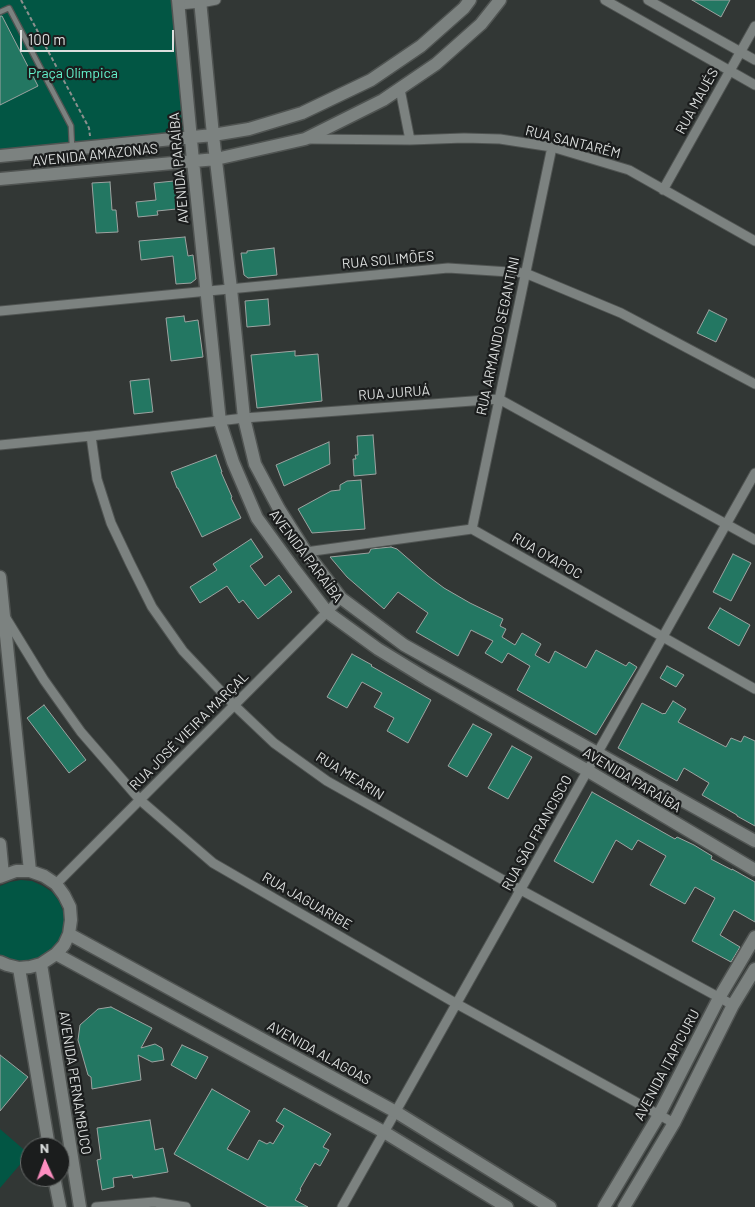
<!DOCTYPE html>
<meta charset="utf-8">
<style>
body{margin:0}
#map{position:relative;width:755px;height:1207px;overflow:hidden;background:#323735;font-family:Barlow,sans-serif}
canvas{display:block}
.north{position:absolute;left:20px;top:1137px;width:50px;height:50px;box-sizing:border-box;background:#1b1d1d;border:1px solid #686b6a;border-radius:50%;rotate:358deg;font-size:14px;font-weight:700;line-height:20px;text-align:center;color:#dcdfde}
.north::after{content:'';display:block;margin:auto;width:18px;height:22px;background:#fd8ec0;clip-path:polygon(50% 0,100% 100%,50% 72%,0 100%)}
.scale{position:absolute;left:20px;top:30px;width:154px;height:22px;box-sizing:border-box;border:2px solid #dcdfde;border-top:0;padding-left:6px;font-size:15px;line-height:18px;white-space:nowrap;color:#dcdfde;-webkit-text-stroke:4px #1b1d1d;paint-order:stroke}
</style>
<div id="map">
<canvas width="755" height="1207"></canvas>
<div class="north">N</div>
<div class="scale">100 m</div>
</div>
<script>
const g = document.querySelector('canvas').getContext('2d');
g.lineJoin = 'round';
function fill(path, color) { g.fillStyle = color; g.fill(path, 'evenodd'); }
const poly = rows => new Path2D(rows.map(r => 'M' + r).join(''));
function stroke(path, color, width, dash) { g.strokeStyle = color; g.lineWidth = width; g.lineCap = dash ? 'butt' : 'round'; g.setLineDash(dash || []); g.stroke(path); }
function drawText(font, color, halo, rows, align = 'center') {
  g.font = font + ' Barlow,sans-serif'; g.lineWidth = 4.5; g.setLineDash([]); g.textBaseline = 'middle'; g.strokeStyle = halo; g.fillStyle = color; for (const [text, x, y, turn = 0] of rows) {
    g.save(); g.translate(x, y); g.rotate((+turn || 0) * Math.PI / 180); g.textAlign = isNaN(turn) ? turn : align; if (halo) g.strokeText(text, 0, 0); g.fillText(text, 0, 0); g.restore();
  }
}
fill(poly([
 [0,0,175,0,186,135,0,153],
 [21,880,32,881,43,886,52,892,59,901,63,911,65,923,64,934,59,944,33,965,0,961,0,886,10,882],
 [0,1129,29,1154,0,1188]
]), '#025644');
const building = poly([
 [692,0,730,0,721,17,692,0],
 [0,16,2,16,38,86,0,105,0,16],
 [184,180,186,208,157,211,158,215,138,217,136,202,156,200,154,183,184,180],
 [110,182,112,210,116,210,118,232,96,233,92,183,110,182],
 [185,237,188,256,193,255,196,279,191,283,176,284,173,256,141,260,139,241,185,237],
 [274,248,277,275,248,278,244,275,241,253,247,253,247,251,274,248],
 [268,299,270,325,247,327,245,301,268,299],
 [709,310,727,319,716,342,697,333,709,310],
 [184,316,185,322,198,320,203,357,171,361,166,318,184,316],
 [295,351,295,356,318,354,322,401,257,408,251,355,295,351],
 [149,379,153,412,134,414,130,381,149,379],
 [373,435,376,474,354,476,353,459,356,459,355,455,358,455,357,436,373,435],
 [329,442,330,464,284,486,276,465,329,442],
 [216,455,222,472,221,472,232,497,231,498,241,518,202,537,178,488,177,488,171,472,216,455],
 [361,480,365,529,312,533,298,509,331,491,340,490,340,485,347,481,361,480],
 [251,539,263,557,250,566,265,586,279,575,292,592,258,619,243,600,239,603,227,586,200,603,190,587,217,570,213,564,251,539],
 [391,547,397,549,428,576,444,588,470,603,503,619,500,626,506,629,502,637,515,645,522,633,541,644,535,655,549,663,555,651,586,668,596,650,626,666,629,662,637,667,596,735,517,690,530,666,508,653,502,663,485,653,493,641,471,630,458,656,416,632,428,613,398,592,384,609,347,577,330,557,369,553,371,549,391,547],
 [733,554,751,563,731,601,713,592,733,554],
 [720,608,750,625,739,646,708,628,720,608],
 [352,654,372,665,371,666,431,700,408,743,387,731,394,718,374,707,382,693,362,682,347,708,327,697,352,654],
 [667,666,684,675,676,687,660,678,667,666],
 [673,701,686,709,678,722,726,747,731,738,741,742,744,736,755,741,755,826,737,816,737,815,702,795,709,783,684,768,677,781,618,748,642,703,663,714,664,713,665,714,673,701],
 [44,705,86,760,69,773,27,718,44,705],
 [473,724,492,734,467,777,448,766,473,724],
 [512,746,532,757,508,799,488,788,512,746],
 [592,792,675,839,677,837,694,845,712,856,711,859,732,870,732,869,755,882,755,922,734,910,720,935,740,947,731,962,692,941,715,898,695,887,685,904,650,885,666,856,638,840,632,850,616,840,593,883,554,861,592,792],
 [111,1007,152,1028,141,1048,155,1044,162,1048,164,1060,152,1062,138,1055,141,1080,92,1089,91,1077,88,1075,78,1040,80,1025,98,1009,111,1007],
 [182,1045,208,1057,196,1079,171,1065,182,1045],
 [0,1055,28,1077,0,1111,0,1055],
 [212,1089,250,1111,227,1149,248,1160,259,1140,267,1144,270,1142,273,1144,284,1126,276,1121,284,1108,331,1134,323,1147,329,1150,320,1166,315,1163,300,1189,301,1190,295,1200,308,1207,268,1207,174,1154,212,1089],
 [150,1120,155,1150,163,1148,168,1172,133,1178,132,1175,113,1178,114,1187,102,1190,97,1160,101,1159,97,1128,150,1120]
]);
fill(building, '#237762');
stroke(building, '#9da3a1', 1);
const lane = poly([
 [0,12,9,8,71,126,72,147]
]);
const street = poly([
 [605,0,755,85],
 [648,0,755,60],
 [179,5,201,3,216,0],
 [400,89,410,140],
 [307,139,410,140,464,138,500,139,552,147,629,170,755,241],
 [663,190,755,26],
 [0,311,448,268,525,273,621,313,755,384],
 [91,436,97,479,111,523,130,563,152,607,183,651,234,705,274,743,327,781,521,890,733,1005],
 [0,445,91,436,244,418,499,399,755,540],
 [472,529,552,147],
 [306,552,472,529,755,689],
 [6,618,44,680,81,732,140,800,213,863,457,1004,674,1123],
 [56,884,341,598],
 [96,1207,154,1202,186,1207],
 [342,1207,755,473]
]);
const secondary = poly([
 [178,0,193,161,220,422,233,462,257,518,294,569,327,612,378,649,427,679,588,771,755,870],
 [200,0,213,135,231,289,244,418,255,464,279,509,306,552,341,598,404,645,755,841],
 [0,156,213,135,249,129,302,113,371,80,421,46,464,8,470,0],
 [0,179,216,159,305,139,383,100,436,64,481,24,500,0],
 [0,577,30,871],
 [0,844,3,875],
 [0,877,16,871,30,871,44,876,56,884,64,895,70,907,71,920,69,934,64,945,56,954,41,964,30,967,19,968,7,965,0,962],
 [69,934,396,1112,550,1207],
 [56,954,384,1132,507,1207],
 [41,964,80,1207],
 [19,968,49,1147],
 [54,1177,60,1207],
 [604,1207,659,1115,719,998,755,937],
 [624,1207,674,1123,733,1005,755,969]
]);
stroke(lane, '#505452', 7);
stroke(street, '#505452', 11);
stroke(secondary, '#505452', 15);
stroke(poly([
 [21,0,89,128,90,136]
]), '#8c908e', 2, [4, 2.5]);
stroke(lane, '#7c8280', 4.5);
stroke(street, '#7c8280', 9);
stroke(secondary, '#7c8280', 12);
drawText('14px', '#64f6cf', '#1b1d1d', [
 ["Praça Olímpica",73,73]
]);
drawText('14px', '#dcdfde', '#1b1d1d', [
 ["RUA MAUÉS",697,101,-61],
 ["RUA SANTARÉM",573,142,14],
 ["AVENIDA AMAZONAS",95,155,-6],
 ["AVENIDA PARAÍBA",179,168,-95],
 ["RUA SOLIMÕES",388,260,-5],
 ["RUA ARMANDO SEGANTINI",498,336,-78],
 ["RUA JURUÁ",394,393,-4],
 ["AVENIDA PARAÍBA",306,556,53],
 ["RUA OYAPOC",547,556,30],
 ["RUA JOSÉ VIEIRA MARÇAL",189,731,-45],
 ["RUA MEARIN",350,776,32],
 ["AVENIDA PARAÍBA",632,780,31],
 ["RUA SÃO FRANCISCO",537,833,-61],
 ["RUA JAGUARIBE",307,901,30],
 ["AVENIDA ALAGOAS",319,1053,29],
 ["AVENIDA ITAPICURU",667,1065,-62],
 ["AVENIDA PERNAMBUCO",75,1083,81]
]);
</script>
